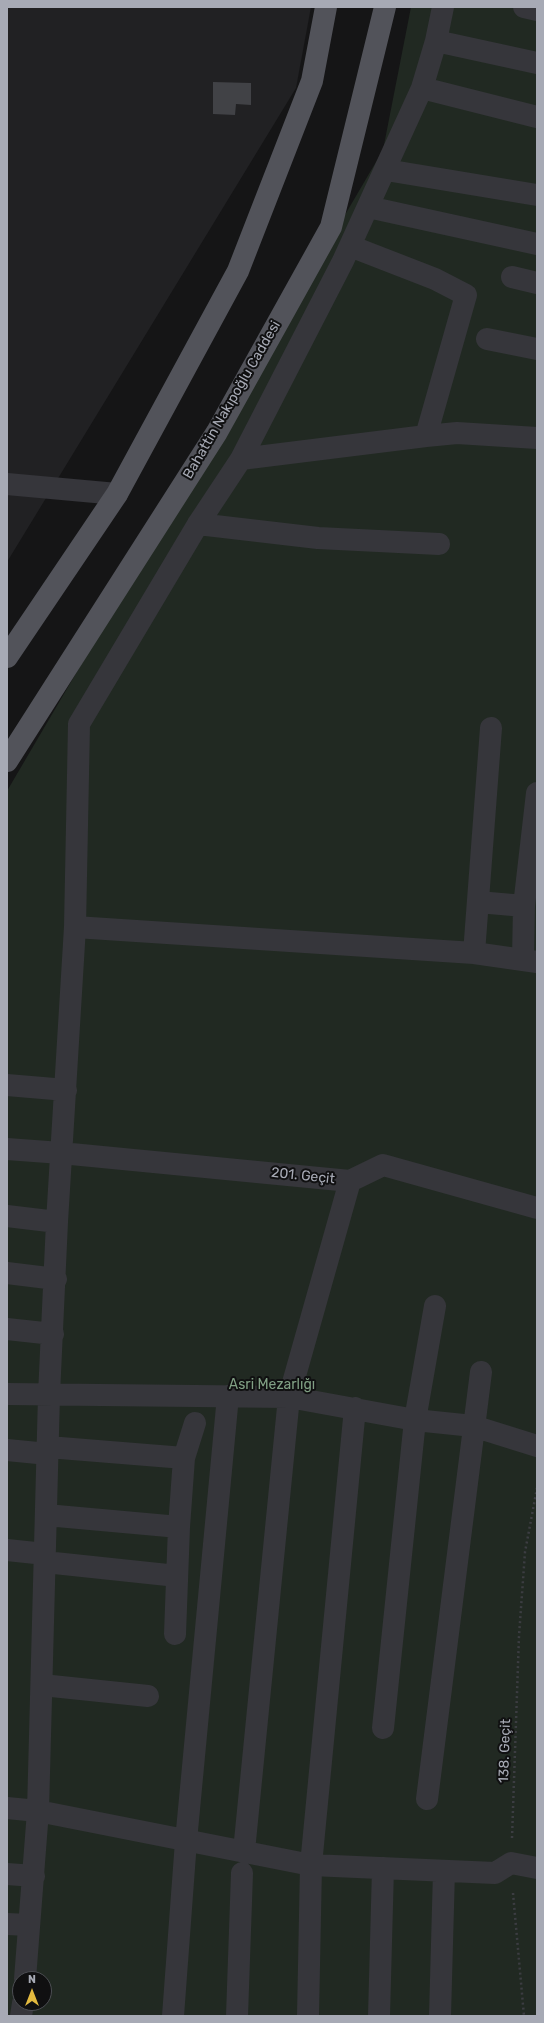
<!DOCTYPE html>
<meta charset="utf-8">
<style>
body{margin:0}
#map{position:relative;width:544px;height:2023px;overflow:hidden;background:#151516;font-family:Rubik,sans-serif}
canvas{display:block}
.frame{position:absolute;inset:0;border:8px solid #a7aab5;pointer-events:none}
.north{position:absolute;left:12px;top:1971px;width:40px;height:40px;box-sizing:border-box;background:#101011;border:1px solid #4c4e53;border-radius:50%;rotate:0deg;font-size:11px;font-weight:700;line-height:16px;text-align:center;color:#a7aab5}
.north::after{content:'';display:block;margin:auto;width:14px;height:18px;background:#e3ba3f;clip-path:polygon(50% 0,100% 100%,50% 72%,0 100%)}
</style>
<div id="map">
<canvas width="544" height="2023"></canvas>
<div class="frame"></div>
<div class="north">N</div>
</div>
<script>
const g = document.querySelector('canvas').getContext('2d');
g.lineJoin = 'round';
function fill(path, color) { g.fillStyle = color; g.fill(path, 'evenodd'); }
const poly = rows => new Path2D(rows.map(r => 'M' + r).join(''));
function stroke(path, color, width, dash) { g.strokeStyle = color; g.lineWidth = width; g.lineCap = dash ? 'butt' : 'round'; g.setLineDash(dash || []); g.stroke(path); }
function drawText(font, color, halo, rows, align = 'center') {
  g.font = font + ' Rubik,sans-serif'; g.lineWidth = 4; g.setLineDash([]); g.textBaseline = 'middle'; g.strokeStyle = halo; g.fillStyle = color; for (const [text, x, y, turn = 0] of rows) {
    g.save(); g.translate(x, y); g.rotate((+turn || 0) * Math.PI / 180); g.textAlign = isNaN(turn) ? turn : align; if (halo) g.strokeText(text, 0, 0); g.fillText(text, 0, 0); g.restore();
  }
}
fill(poly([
 [7,7,311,7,296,88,7,562]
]), '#212123');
fill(poly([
 [411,7,537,7,537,2016,7,2016,7,791,383,150],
 [20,1979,44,1979,44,2003,20,2003]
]), '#212922');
fill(poly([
 [213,82,251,83,251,105,236,104,235,115,213,114]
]), '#414246');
stroke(poly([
 [512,1838,519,1636,525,1552,537,1488],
 [513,1893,524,2016]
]), '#3c3d42', 2.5, [2, 3]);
stroke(poly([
 [524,7,537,10],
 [436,41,537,63],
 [422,88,537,117],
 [386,170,537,195],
 [368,207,537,244],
 [350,246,435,279,466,295,426,436],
 [512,277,537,283],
 [487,339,537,349],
 [241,459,426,436,457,433,537,438],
 [7,484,117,494],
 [198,524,318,538,439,544],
 [478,902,524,906],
 [75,927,474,953,537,962],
 [474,953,491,728],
 [523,959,524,906,537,793],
 [7,1085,66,1090],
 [7,1149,61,1153,350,1181,383,1165,537,1208],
 [7,1216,57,1222],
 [7,1273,56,1279],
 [7,1329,53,1334],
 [7,1394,289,1397,415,1420,473,1426,537,1446],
 [48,1447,184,1458],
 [7,1450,48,1454],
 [46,1515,179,1527],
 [7,1550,45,1554],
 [45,1562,177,1576],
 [175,1634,179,1527,184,1458,195,1423],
 [42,1685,148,1696],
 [383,1728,415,1420,435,1306],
 [427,1799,481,1372],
 [7,1808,38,1811,311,1865,495,1873,511,1863,537,1868],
 [244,1851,289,1397,350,1181],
 [7,1874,34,1876],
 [7,1924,29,1925],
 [25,1979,38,1811,49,1395,57,1222,75,927,79,724,198,524,241,459,343,261,422,88,436,41,443,7],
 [21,2016,23,2003],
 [173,2016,186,1841,228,1396],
 [237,2016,242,1873],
 [308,2016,311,1865,355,1408],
 [379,2016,383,1868],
 [440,2016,444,1871]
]), '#36363b', 22);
stroke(poly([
 [7,657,117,494,238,271,312,81,326,7],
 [7,761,217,432,331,227,385,7]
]), '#52535a', 22);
drawText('14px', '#a7aab5', '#101011', [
 ["Bahattin Nakıpoğlu Caddesi",232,400,-60],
 ["201. Geçit",303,1176,6],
 ["138. Geçit",505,1751,-88]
]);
drawText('14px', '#809f84', '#101011', [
 ["Asri Mezarlığı",272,1385]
]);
</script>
